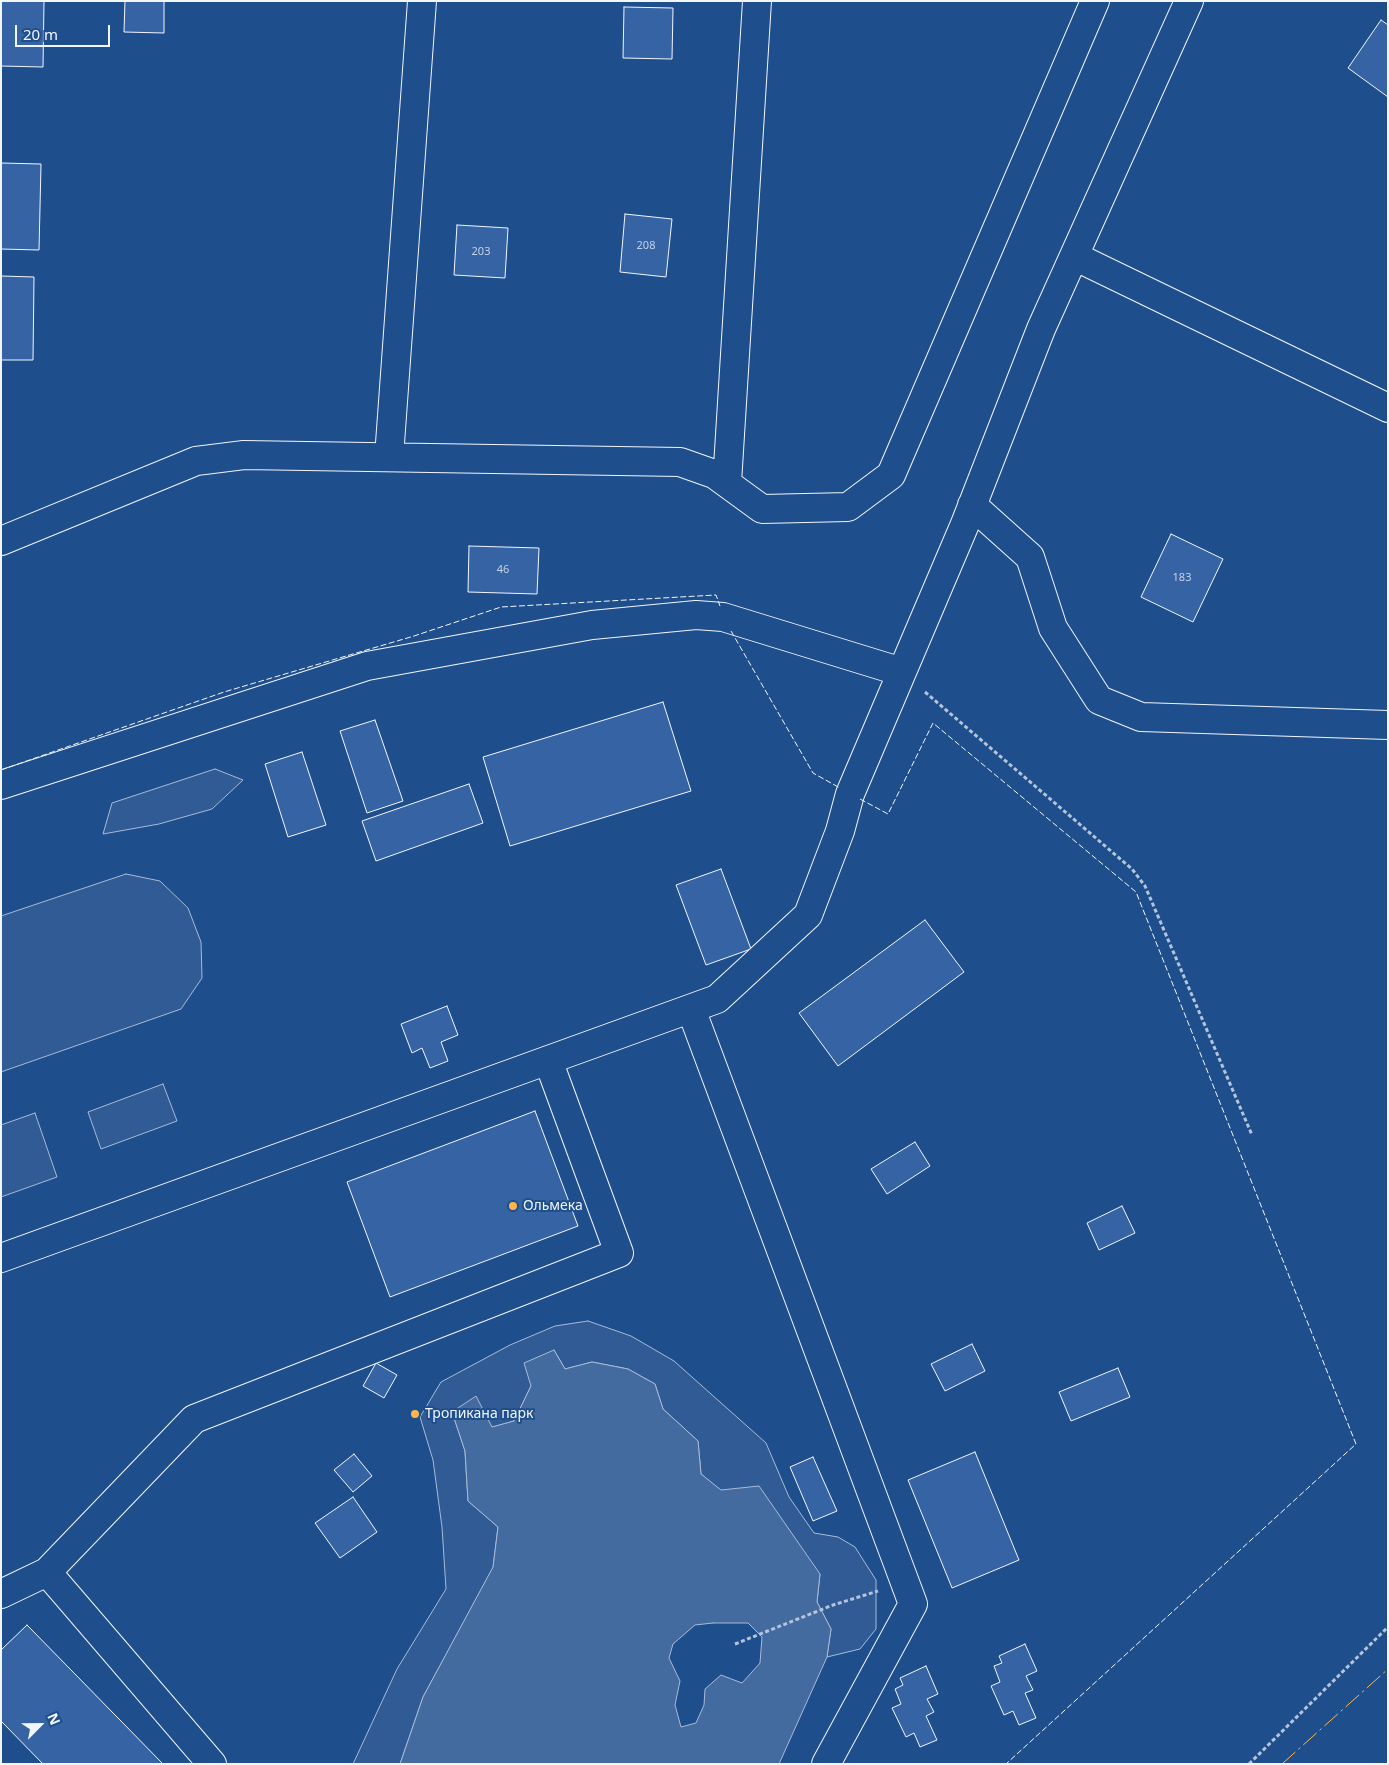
<!DOCTYPE html>
<meta charset="utf-8">
<style>
body{margin:0}
#map{position:relative;width:1389px;height:1765px;overflow:hidden;background:#1f4e8c;font-family:"Noto Sans",sans-serif}
canvas{display:block}
.frame{position:absolute;inset:0;border:2px solid #f2f6ff;pointer-events:none}
.north{position:absolute;left:15px;top:1700px;width:50px;height:50px;-webkit-text-stroke:4px #1f4e8c;paint-order:stroke;rotate:67deg;font-size:14px;font-weight:700;line-height:20px;text-align:center;color:#f2f6ff}
.north::after{content:'';display:block;margin:auto;width:18px;height:22px;background:#f2f6ff;clip-path:polygon(50% 0,100% 100%,50% 72%,0 100%)}
.scale{position:absolute;left:15px;top:25px;width:95px;height:22px;box-sizing:border-box;border:2px solid #f2f6ff;border-top:0;padding-left:6px;font-size:15px;line-height:18px;white-space:nowrap;color:#f2f6ff;-webkit-text-stroke:4px #1f4e8c;paint-order:stroke}
</style>
<div id="map">
<canvas width="1389" height="1765"></canvas>
<div class="frame"></div>
<div class="north">N</div>
<div class="scale">20 m</div>
</div>
<script>
const g = document.querySelector('canvas').getContext('2d');
g.lineJoin = 'round';
function fill(path, color) { g.fillStyle = color; g.fill(path, 'evenodd'); }
const poly = rows => new Path2D(rows.map(r => 'M' + r).join(''));
function stroke(path, color, width, dash) { g.strokeStyle = color; g.lineWidth = width; g.lineCap = dash ? 'butt' : 'round'; g.setLineDash(dash || []); g.stroke(path); }
function drawText(font, color, halo, rows, align = 'center') {
  g.font = font + ' "Noto Sans",sans-serif'; g.lineWidth = 4; g.setLineDash([]); g.textBaseline = 'middle'; g.strokeStyle = halo; g.fillStyle = color; for (const [text, x, y, turn = 0] of rows) {
    g.save(); g.translate(x, y); g.rotate((+turn || 0) * Math.PI / 180); g.textAlign = isNaN(turn) ? turn : align; if (halo) g.strokeText(text, 0, 0); g.fillText(text, 0, 0); g.restore();
  }
}
const built = poly([
 [215,769,243,780,212,809,159,824,103,834,112,803,215,769],
 [126,874,160,881,188,908,201,942,202,978,181,1009,1,1072,1,916,126,874],
 [163,1084,177,1121,101,1149,88,1112,163,1084],
 [35,1113,57,1177,1,1197,1,1125,35,1113],
 [588,1321,631,1336,674,1361,766,1443,789,1497,814,1533,838,1537,855,1547,876,1580,876,1629,860,1649,827,1657,831,1629,817,1602,820,1574,701,1474,698,1441,663,1409,655,1384,628,1369,592,1362,565,1369,554,1350,531,1386,514,1421,493,1427,452,1412,465,1451,468,1501,498,1527,493,1568,423,1697,400,1764,353,1764,397,1669,446,1589,442,1527,433,1460,420,1417,441,1382,510,1345,555,1326,588,1321]
]);
fill(built, '#305b95');
stroke(built, '#a8bbd7', 1);
const water = poly([
 [554,1350,565,1369,592,1362,628,1369,655,1384,663,1409,698,1441,701,1474,721,1490,759,1486,820,1574,817,1602,831,1629,827,1657,779,1764,400,1764,423,1697,493,1567,498,1527,468,1501,465,1451,452,1412,476,1396,492,1427,514,1421,531,1386,524,1363,554,1350],
 [713,1623,748,1623,762,1637,760,1663,742,1683,721,1675,705,1689,704,1705,696,1723,681,1727,675,1705,680,1681,669,1658,673,1644,695,1625,713,1623]
]);
fill(water, '#446ba0');
stroke(water, '#a8bbd7', 1);
const building = poly([
 [1,1,44,1,43,67,1,66,1,1],
 [125,1,164,1,164,33,124,32,125,1],
 [624,7,673,8,672,59,623,58,624,7],
 [1381,20,1388,25,1388,97,1348,68,1381,20],
 [1,163,41,164,39,250,1,249,1,163],
 [625,214,672,219,666,277,620,272,625,214],
 [457,225,508,228,505,278,454,275,457,225],
 [1,276,34,277,33,360,1,360,1,276],
 [1171,534,1223,559,1193,622,1141,597,1171,534],
 [469,546,539,548,537,594,468,592,469,546],
 [663,702,691,791,510,846,483,757,663,702],
 [375,720,403,801,367,813,340,731,375,720],
 [302,752,326,825,288,837,265,764,302,752],
 [469,784,483,823,376,861,362,821,469,784],
 [721,869,751,949,706,965,676,885,721,869],
 [925,920,964,972,838,1066,799,1013,925,920],
 [447,1006,458,1035,441,1042,448,1061,430,1068,422,1048,412,1053,401,1024,447,1006],
 [535,1111,578,1226,390,1297,347,1182,535,1111],
 [915,1142,930,1166,887,1194,871,1169,915,1142],
 [1122,1206,1135,1233,1099,1250,1087,1223,1122,1206],
 [972,1344,985,1371,945,1391,931,1364,972,1344],
 [376,1363,397,1375,384,1398,363,1386,376,1363],
 [1118,1368,1130,1397,1071,1421,1059,1392,1118,1368],
 [975,1452,1019,1560,952,1588,908,1480,975,1452],
 [354,1454,372,1476,353,1492,334,1470,354,1454],
 [813,1457,837,1511,813,1521,790,1467,813,1457],
 [353,1497,377,1532,340,1558,315,1523,353,1497],
 [27,1625,163,1764,43,1764,1,1721,1,1650,27,1625],
 [1025,1644,1037,1671,1026,1676,1033,1690,1025,1693,1036,1718,1019,1725,1013,1711,1004,1715,991,1686,1000,1682,994,1666,1002,1663,999,1656,1025,1644],
 [926,1666,938,1694,927,1699,934,1712,926,1716,937,1740,920,1747,914,1733,906,1737,892,1708,901,1704,895,1689,903,1685,900,1678,926,1666]
]);
fill(building, '#3563a3');
stroke(building, '#f2f6ff', 1);
const minor = poly([
 [1074,256,1388,408],
 [389,457,422,1],
 [727,483,757,1],
 [972,505,1030,557,1053,628,1099,700,1141,717,1388,725],
 [1,541,196,461,244,455,680,462,714,474,762,509,848,507,891,475,1095,1],
 [1,785,367,666,592,625,696,615,723,617,902,672],
 [691,1009,913,1604,826,1764],
 [1,1258,717,999,808,915,840,831,850,794,965,524,1041,329,1189,1],
 [47,1572,194,1419,619,1253,548,1060],
 [1,1594,47,1572,212,1764]
]);
stroke(minor, '#f2f6ff', 30);
stroke(poly([
 [925,692,1132,869,1145,886,1252,1135],
 [735,1644,833,1605,878,1591],
 [1249,1764,1388,1627]
]), '#b3c4dc', 3, [4, 2.5]);
stroke(minor, '#1f4e8c', 28);
stroke(poly([
 [731,631,813,773,840,788],
 [1,770,224,692,414,636,501,607,716,595,720,606],
 [860,799,888,814,933,723,1136,892,1356,1444,1006,1764]
]), '#f2f6ff', 1, [6, 2.5]);
stroke(poly([
 [1282,1764,1388,1669]
]), '#ffb74d', 1, [18, 4, 2.5, 4]);
for (const [x, y, r, color] of [
 [513,1206,5,"#ffb74d"],
 [415,1414,5,"#ffb74d"]
]) { const dot = new Path2D(); dot.arc(x, y, r, 0, 2 * Math.PI); g.fillStyle = color; g.fill(dot); stroke(dot, '#1f4e8c', 2); }
drawText('11px', '#c3d1e8', null, [
 ["208",646,246],
 ["203",481,252],
 ["46",503,570],
 ["183",1182,578]
]);
drawText('14px', '#f2f6ff', '#1f4e8c', [
 ["Ольмека",523,1206],
 ["Тропикана парк",425,1414]
], 'left');
</script>
